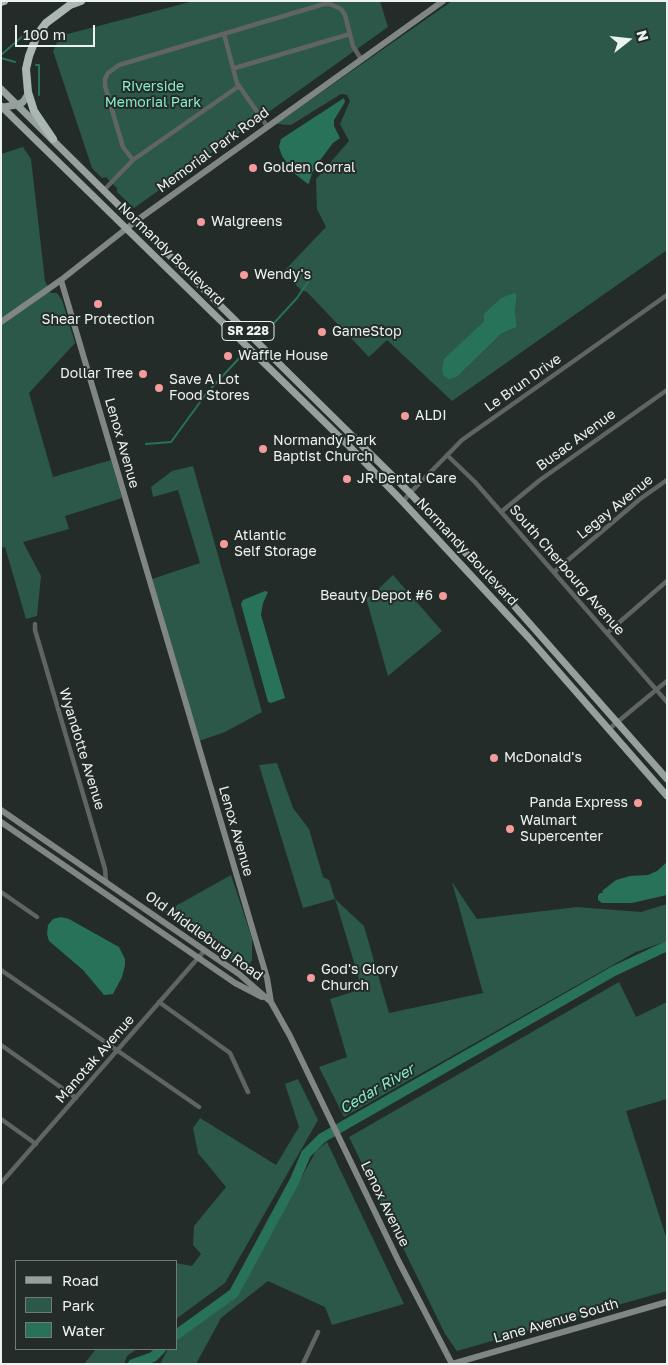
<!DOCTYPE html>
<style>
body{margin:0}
#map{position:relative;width:668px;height:1365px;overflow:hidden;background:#232c28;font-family:"Golos Text",sans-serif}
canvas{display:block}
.frame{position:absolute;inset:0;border:2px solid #ecf2ef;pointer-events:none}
.legend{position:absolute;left:15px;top:1260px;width:162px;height:90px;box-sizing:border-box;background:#232c28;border:1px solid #737b78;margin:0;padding:6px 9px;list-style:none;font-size:15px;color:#ecf2ef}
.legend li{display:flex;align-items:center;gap:10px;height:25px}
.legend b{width:25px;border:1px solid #737b78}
.north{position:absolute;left:603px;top:15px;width:50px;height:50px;-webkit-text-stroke:4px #232c28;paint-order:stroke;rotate:74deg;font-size:14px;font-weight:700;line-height:20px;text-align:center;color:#ecf2ef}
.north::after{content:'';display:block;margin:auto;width:18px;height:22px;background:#ecf2ef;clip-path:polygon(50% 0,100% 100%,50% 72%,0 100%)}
.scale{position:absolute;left:15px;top:25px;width:80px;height:22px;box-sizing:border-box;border:2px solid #ecf2ef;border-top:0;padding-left:6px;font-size:15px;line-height:18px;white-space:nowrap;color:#ecf2ef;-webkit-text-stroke:4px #232c28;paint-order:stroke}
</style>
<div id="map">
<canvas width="668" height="1365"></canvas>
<div class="frame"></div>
<ul class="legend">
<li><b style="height:6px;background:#96a09c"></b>Road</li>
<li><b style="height:14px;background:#2b5848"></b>Park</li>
<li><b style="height:14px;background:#29725a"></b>Water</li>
</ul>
<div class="north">N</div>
<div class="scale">100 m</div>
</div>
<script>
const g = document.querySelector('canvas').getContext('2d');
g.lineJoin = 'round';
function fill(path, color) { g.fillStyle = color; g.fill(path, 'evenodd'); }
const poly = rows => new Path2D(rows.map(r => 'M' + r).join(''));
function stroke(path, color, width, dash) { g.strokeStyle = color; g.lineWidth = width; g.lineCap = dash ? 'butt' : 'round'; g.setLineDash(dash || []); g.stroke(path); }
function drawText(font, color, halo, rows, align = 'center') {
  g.font = font + ' "Golos Text",sans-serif'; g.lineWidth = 4; g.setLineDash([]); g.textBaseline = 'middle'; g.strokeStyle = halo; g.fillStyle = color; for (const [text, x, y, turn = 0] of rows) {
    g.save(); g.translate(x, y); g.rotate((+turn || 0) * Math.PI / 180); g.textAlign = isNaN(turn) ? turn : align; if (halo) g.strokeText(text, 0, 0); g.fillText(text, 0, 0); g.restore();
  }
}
fill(poly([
 [194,1,380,1,388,27,134,208,117,192,117,188,106,177,102,178,92,168,53,51,60,36],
 [452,1,667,1,667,250,452,401,387,340,369,357,307,292,301,290,283,272,326,227,317,209,316,179,349,141,340,124,350,101,347,95,341,94,291,125,276,124],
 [517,295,515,311,517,327,501,334,457,377,449,380,444,375,442,369,445,359,484,321],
 [23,147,31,159,45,281,51,293,57,293,62,300,75,343,29,393,53,477,111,460,122,498,65,516,69,529,23,542,41,576,37,616,26,619,5,547,1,548,1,154],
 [193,466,262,712,225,732,199,741,152,579,200,563,178,490,153,497,151,487,172,471],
 [393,575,442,631,388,676,366,598,371,596],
 [277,763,293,808,309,829,323,877,329,880,335,899,364,926,389,1013,483,993,452,882,477,919,577,907,641,912,667,904,667,941,636,952,344,1117,319,1067,347,1057,330,999,362,989,335,899,303,908,259,765],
 [231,875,252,938,252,960,246,970,165,912],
 [619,982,636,1017,667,1002,667,1099,626,1111,667,1240,667,1291,457,1351,445,1334,349,1137],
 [298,1079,318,1120,225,1283,176,1319,176,1263,192,1266,201,1254,193,1245,194,1226,226,1187,198,1153,193,1128,200,1118,276,1165,299,1127,285,1084],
 [327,1142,404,1304,332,1325,325,1307,268,1281,221,1318,196,1364,160,1364,168,1349,176,1349,176,1340,238,1294,316,1151],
 [96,1349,137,1349,127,1356,124,1364,84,1364]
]), '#2b5848');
fill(poly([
 [344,98,345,102,334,120,334,126,340,138,333,143,321,159,312,173,309,183,308,184,295,174,282,156,279,147,281,139],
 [514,293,517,295,515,311,517,327,501,334,457,377,449,380,443,375,442,369,444,359,484,321,484,314,501,298],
 [265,591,268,592,263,603,261,615,285,698,271,703,268,702,241,604,243,600],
 [667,862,667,895,632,903,602,903,598,900,598,896,600,893,603,893,602,891,616,880,630,876,648,875,657,871],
 [61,917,69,919,119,947,125,959,125,965,122,977,113,994,104,995,83,970,49,941,47,934,48,925,53,919]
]), '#29725a');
stroke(poly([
 [1,55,25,34],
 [1,58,15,62],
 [36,65,39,65,39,95],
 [263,335,297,298,312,276],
 [146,444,171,442,206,394,243,354]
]), '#29725a', 2);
stroke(poly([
 [176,1335,234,1293,295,1180,306,1154,322,1138,614,971,667,946],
 [133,1364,153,1357,161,1349]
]), '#29725a', 10);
stroke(poly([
 [224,34,237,83,267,126],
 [235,68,350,34],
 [133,160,239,86],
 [104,190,133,160,123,147,105,86,105,79,108,73,119,65,324,4,330,4,341,9,345,15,353,46,361,59],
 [447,455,475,482,667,702],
 [403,502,410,493,462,440,667,295],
 [501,512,540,480,667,390],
 [554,572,640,499,667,480],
 [35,624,35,630,105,869,106,882],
 [607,633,667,581],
 [609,729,667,681],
 [1,892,37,917],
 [1,970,199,1107],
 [159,1002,230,1053,248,1092],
 [1,1045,76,1098],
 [1,1119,36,1144],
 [1,1183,205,950],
 [303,1364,318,1332]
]), '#606563', 4.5);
stroke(poly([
 [61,280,267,978,271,1002,290,1036,399,1262,452,1364],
 [1,322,61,280,136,221,443,1],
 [1,810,239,974,271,1002],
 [1,822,235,983,262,997],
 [452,1364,667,1302]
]), '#7f8683', 6);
stroke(poly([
 [1,89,410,493,501,591,667,779],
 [1,106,350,447,403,502,529,638,667,796],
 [3,107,17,105,23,102,28,94]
]), '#96a09c', 7);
stroke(poly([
 [1,2,4,1],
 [53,139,34,111,28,92,26,69,29,56,37,35,46,23,70,5,81,1]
]), '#abb7b2', 8);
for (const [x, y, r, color] of [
 [253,168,5,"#f59b9c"],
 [201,222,5,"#f59b9c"],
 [244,275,5,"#f59b9c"],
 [98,304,5,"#f59b9c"],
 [322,332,5,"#f59b9c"],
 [228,356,5,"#f59b9c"],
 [143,374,5,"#f59b9c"],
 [159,388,5,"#f59b9c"],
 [405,416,5,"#f59b9c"],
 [263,449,5,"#f59b9c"],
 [347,479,5,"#f59b9c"],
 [224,544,5,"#f59b9c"],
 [443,596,5,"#f59b9c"],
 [494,758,5,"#f59b9c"],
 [638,803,5,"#f59b9c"],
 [510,829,5,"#f59b9c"],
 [311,978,5,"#f59b9c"]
]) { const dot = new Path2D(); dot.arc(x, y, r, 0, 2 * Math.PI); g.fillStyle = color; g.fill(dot); stroke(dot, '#232c28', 2); }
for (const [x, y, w] of [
 [248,331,52]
]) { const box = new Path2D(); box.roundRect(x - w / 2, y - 9.5, w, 19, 4); g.fillStyle = '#232c28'; g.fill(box); stroke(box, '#ecf2ef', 1); }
drawText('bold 12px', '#ecf2ef', null, [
 ["SR 228",248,331]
]);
drawText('14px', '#86eec8', '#232c28', [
 ["Riverside",153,87],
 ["Memorial Park",153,103]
]);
drawText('14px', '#ecf2ef', '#232c28', [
 ["Memorial Park Road",213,150,-36],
 ["Normandy Boulevard",171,254,44],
 ["Le Brun Drive",523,383,-35],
 ["Busac Avenue",576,440,-36],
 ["Lenox Avenue",122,443,74],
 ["Legay Avenue",615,507,-39],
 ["Normandy Boulevard",467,552,47],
 ["South Cherbourg Avenue",567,570,49],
 ["Wyandotte Avenue",82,749,73],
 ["Lenox Avenue",236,831,74],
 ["Old Middleburg Road",204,936,36],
 ["Manotak Avenue",95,1059,-49],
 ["Lenox Avenue",385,1204,64],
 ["Lane Avenue South",556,1321,-16]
]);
drawText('14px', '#ecf2ef', '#232c28', [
 ["Golden Corral",263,168],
 ["Walgreens",211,222],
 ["Wendy's",254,275],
 ["Shear Protection",98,320,"center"],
 ["GameStop",332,332],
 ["Waffle House",238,356],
 ["Dollar Tree",133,374,"right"],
 ["Save A Lot",169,380],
 ["Food Stores",169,396],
 ["ALDI",415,416],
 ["Normandy Park",273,441],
 ["Baptist Church",273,457],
 ["JR Dental Care",357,479],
 ["Atlantic",234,536],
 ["Self Storage",234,552],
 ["Beauty Depot #6",433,596,"right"],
 ["McDonald's",504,758],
 ["Panda Express",628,803,"right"],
 ["Walmart",520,821],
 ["Supercenter",520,837],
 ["God's Glory",321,970],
 ["Church",321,986]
], 'left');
drawText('italic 15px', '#84ecc7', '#232c28', [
 ["Cedar River",377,1089,-30]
]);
</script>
